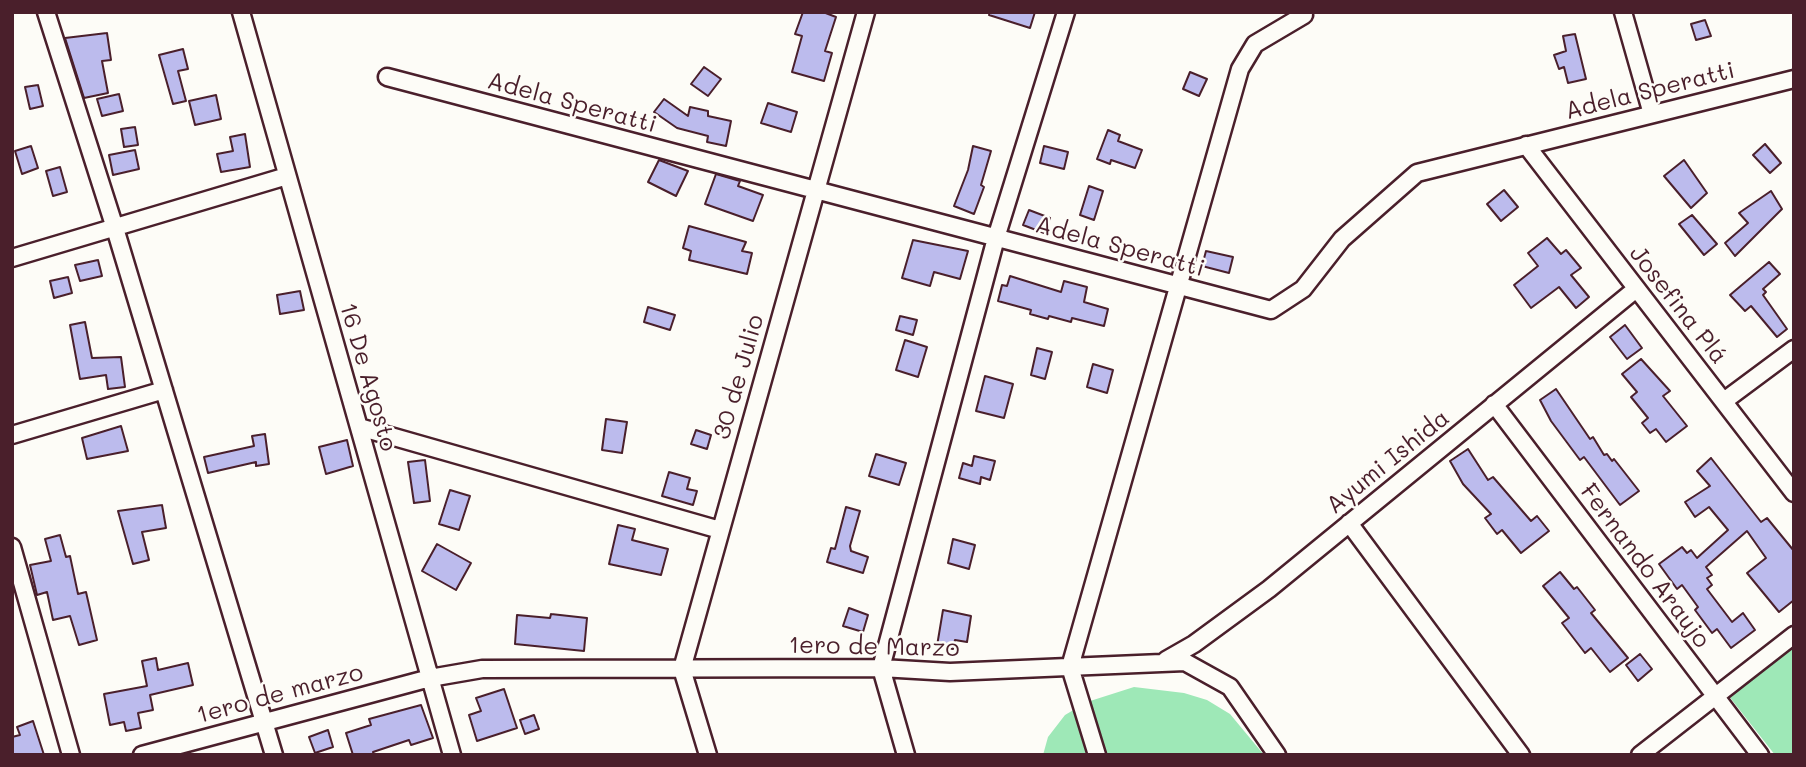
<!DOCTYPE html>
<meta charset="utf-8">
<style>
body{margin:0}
#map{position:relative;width:1806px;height:767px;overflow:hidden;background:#fdfcf7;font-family:Mali,sans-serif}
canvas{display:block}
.frame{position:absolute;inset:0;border:14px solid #4a1f2b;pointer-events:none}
</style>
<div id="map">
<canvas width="1806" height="767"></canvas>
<div class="frame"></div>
</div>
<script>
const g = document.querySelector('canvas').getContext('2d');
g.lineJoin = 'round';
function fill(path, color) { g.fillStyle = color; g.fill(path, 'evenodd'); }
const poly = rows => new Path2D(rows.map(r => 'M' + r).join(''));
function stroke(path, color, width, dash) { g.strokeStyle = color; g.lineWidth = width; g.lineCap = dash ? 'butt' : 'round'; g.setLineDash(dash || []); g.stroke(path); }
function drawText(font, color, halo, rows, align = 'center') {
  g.font = font + ' Mali,sans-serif'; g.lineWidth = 5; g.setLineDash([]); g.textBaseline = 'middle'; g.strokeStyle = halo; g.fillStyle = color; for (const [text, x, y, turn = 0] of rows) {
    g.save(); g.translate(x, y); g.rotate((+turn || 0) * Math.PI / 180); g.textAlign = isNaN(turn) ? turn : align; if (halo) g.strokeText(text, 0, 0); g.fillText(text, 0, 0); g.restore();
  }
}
fill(poly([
 [1794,647,1794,755,1775,755,1728,695],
 [1134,687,1184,693,1207,700,1230,714,1264,755,1043,755,1048,737,1065,715,1087,702]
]), '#9ee8b7');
const building = poly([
 [803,12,823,12,836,17,825,51,832,53,824,81,792,72,802,36,795,34,803,12],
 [990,12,1035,12,1030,28,989,15,990,12],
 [1705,20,1711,36,1696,40,1691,24,1705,20],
 [107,33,111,60,102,61,108,93,84,98,65,38,107,33],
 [1575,34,1586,79,1568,83,1564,67,1559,69,1554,55,1566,51,1563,36,1575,34],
 [183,49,188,69,178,71,186,101,173,104,159,55,183,49],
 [704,67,721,79,708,96,691,84,704,67],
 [1190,72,1207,79,1199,96,1183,89,1190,72],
 [38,85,43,106,30,109,25,87,38,85],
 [119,94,123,111,102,116,97,99,119,94],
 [216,95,221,119,195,125,189,101,216,95],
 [664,99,688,116,690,107,708,111,708,116,731,121,726,146,707,142,708,136,677,128,654,112,664,99],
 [768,103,797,112,791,132,761,123,768,103],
 [135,127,138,145,124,147,121,129,135,127],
 [1108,130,1120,135,1118,141,1142,150,1135,168,1111,160,1110,164,1097,159,1108,130],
 [245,134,250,167,221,172,217,154,233,151,230,137,245,134],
 [1765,144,1781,163,1770,173,1753,155,1765,144],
 [31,146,38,168,22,174,15,151,31,146],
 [973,146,991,151,981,185,984,187,974,214,954,206,968,170,973,146],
 [1044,146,1068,152,1064,169,1040,163,1044,146],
 [135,150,139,169,113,175,109,155,135,150],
 [659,160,688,171,676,196,648,182,659,160],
 [1684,160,1707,193,1691,208,1664,176,1684,160],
 [60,167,67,192,53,196,46,171,60,167],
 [716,174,740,181,738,186,763,195,753,221,705,204,716,174],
 [1089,186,1103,191,1094,220,1080,215,1089,186],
 [1504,190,1518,207,1501,221,1487,204,1504,190],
 [1771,191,1782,209,1735,256,1725,243,1748,223,1739,213,1771,191],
 [1029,210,1050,218,1044,233,1023,225,1029,210],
 [1692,215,1717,244,1704,255,1679,224,1692,215],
 [689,226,746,242,742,251,752,253,747,274,689,260,691,251,683,248,689,226],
 [1547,238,1561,254,1566,250,1581,268,1571,275,1589,297,1576,308,1559,287,1531,308,1514,285,1538,266,1528,253,1547,238],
 [913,240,968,251,960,279,934,272,930,286,902,278,913,240],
 [1206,251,1233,257,1229,273,1202,266,1206,251],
 [98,260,102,276,80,281,75,265,98,260],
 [1769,262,1780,274,1763,289,1766,292,1763,295,1787,329,1777,337,1751,306,1745,311,1730,295,1769,262],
 [1010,276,1061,292,1064,281,1087,287,1084,302,1108,309,1104,326,1072,318,1071,322,1049,316,1048,319,1030,314,1031,310,998,301,1002,285,1007,286,1010,276],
 [68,277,72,293,54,298,50,281,68,277],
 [300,291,304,310,280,314,277,295,300,291],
 [648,307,675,315,670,330,644,322,648,307],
 [900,316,917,320,913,335,896,330,900,316],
 [85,322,92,358,121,357,125,387,108,389,106,375,80,379,70,325,85,322],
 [1625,325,1642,348,1627,359,1610,337,1625,325],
 [905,340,927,347,918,377,896,370,905,340],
 [1037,348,1052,352,1045,379,1031,375,1037,348],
 [1641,359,1670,391,1663,396,1687,426,1666,442,1656,429,1650,433,1642,423,1648,418,1631,397,1637,392,1622,374,1641,359],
 [1093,364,1113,370,1107,393,1087,387,1093,364],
 [985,376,1013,384,1004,418,976,411,985,376],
 [1556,389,1590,439,1593,437,1604,455,1607,454,1612,461,1614,459,1639,491,1620,505,1584,457,1580,460,1551,421,1540,400,1556,389],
 [606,419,627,422,622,453,602,450,606,419],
 [121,426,128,451,87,459,82,438,121,426],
 [696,430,711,435,707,449,691,444,696,430],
 [265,434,269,464,256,466,256,462,208,473,204,457,254,446,252,436,265,434],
 [347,440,353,466,326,474,319,447,347,440],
 [1468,449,1488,480,1493,477,1531,521,1537,516,1549,531,1521,553,1502,530,1497,534,1485,518,1491,514,1463,484,1450,461,1468,449],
 [876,454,906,463,899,485,869,476,876,454],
 [974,456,995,461,990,480,981,477,980,484,959,478,963,463,972,466,974,456],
 [1711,458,1761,522,1767,518,1794,551,1794,600,1779,612,1747,573,1766,558,1747,531,1706,567,1712,575,1707,578,1712,585,1707,589,1732,622,1743,613,1755,630,1731,648,1717,629,1712,633,1695,610,1698,607,1682,585,1677,589,1659,564,1682,547,1687,553,1691,550,1697,558,1728,530,1709,507,1695,517,1685,502,1710,486,1697,471,1711,458],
 [425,460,430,501,414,503,408,462,425,460],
 [669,472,690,478,687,489,697,491,693,505,662,496,669,472],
 [450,490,470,496,459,530,439,524,450,490],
 [162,505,166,528,142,532,149,560,133,564,118,511,162,505],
 [846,507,860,511,850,546,851,551,868,557,863,573,827,562,831,548,835,549,846,507],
 [618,525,635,529,632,540,668,549,661,575,609,564,618,525],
 [60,535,66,557,70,556,78,594,86,592,97,640,79,645,70,616,53,620,47,592,37,595,30,565,51,561,45,539,60,535],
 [953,539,975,545,969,569,948,563,953,539],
 [437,544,471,563,456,590,422,571,437,544],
 [1560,572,1574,589,1577,587,1595,610,1591,613,1628,658,1610,672,1591,648,1585,653,1562,623,1569,618,1543,586,1560,572],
 [849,608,868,615,863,632,843,626,849,608],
 [943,610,971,616,967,642,955,640,953,649,937,646,943,610],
 [551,614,587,618,584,651,515,644,517,615,550,618,551,614],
 [1640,654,1652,669,1638,681,1626,665,1640,654],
 [156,658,158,670,188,663,193,685,150,695,153,710,138,713,141,728,126,731,124,722,110,725,104,694,147,686,142,661,156,658],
 [504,689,517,728,477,741,469,715,481,711,476,698,504,689],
 [421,705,433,738,411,745,409,740,373,752,374,755,353,755,346,733,371,725,369,719,421,705],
 [534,715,539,729,525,734,520,720,534,715],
 [33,721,44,755,12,755,12,737,20,735,17,727,33,721],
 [328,730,333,747,315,753,309,737,328,730]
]);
fill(building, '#bcbbed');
stroke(building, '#4a1f2b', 2);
const minor = poly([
 [46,12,114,225,274,755],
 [241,12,452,755],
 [1623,12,1652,114],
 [387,77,1271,310,1303,289,1342,239,1417,173,1794,79],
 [1526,145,1794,493],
 [12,258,287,176],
 [1724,401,1794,349],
 [1494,404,1760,755],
 [359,427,720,530],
 [12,435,164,390],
 [1349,523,1521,755],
 [12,547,71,755],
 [1166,660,1194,644,1269,589,1636,289],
 [142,755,430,678,482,669,881,668,950,672,1185,662,1230,687,1277,755],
 [708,755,682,669,866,12],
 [906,755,881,668,996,238,1066,12],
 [1097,755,1070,667,1240,69,1255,44,1304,15,1302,12],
 [1640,755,1794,635]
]);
stroke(minor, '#4a1f2b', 21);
stroke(minor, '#fdfcf7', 16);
drawText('24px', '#4a1f2b', '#fdfcf7', [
 ["Adela Speratti",1650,91,-14],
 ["Adela Speratti",572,103,15],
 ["Adela Speratti",1120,247,15],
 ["Josefina Plá",1678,305,52],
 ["16 De Agosto",368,377,74],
 ["30 de Julio",739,377,-74],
 ["Ayumi Ishida",1388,462,-39],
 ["Fernando Araujo",1645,566,53],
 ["1ero de Marzo",874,647,1],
 ["1ero de marzo",280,694,-15]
]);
</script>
